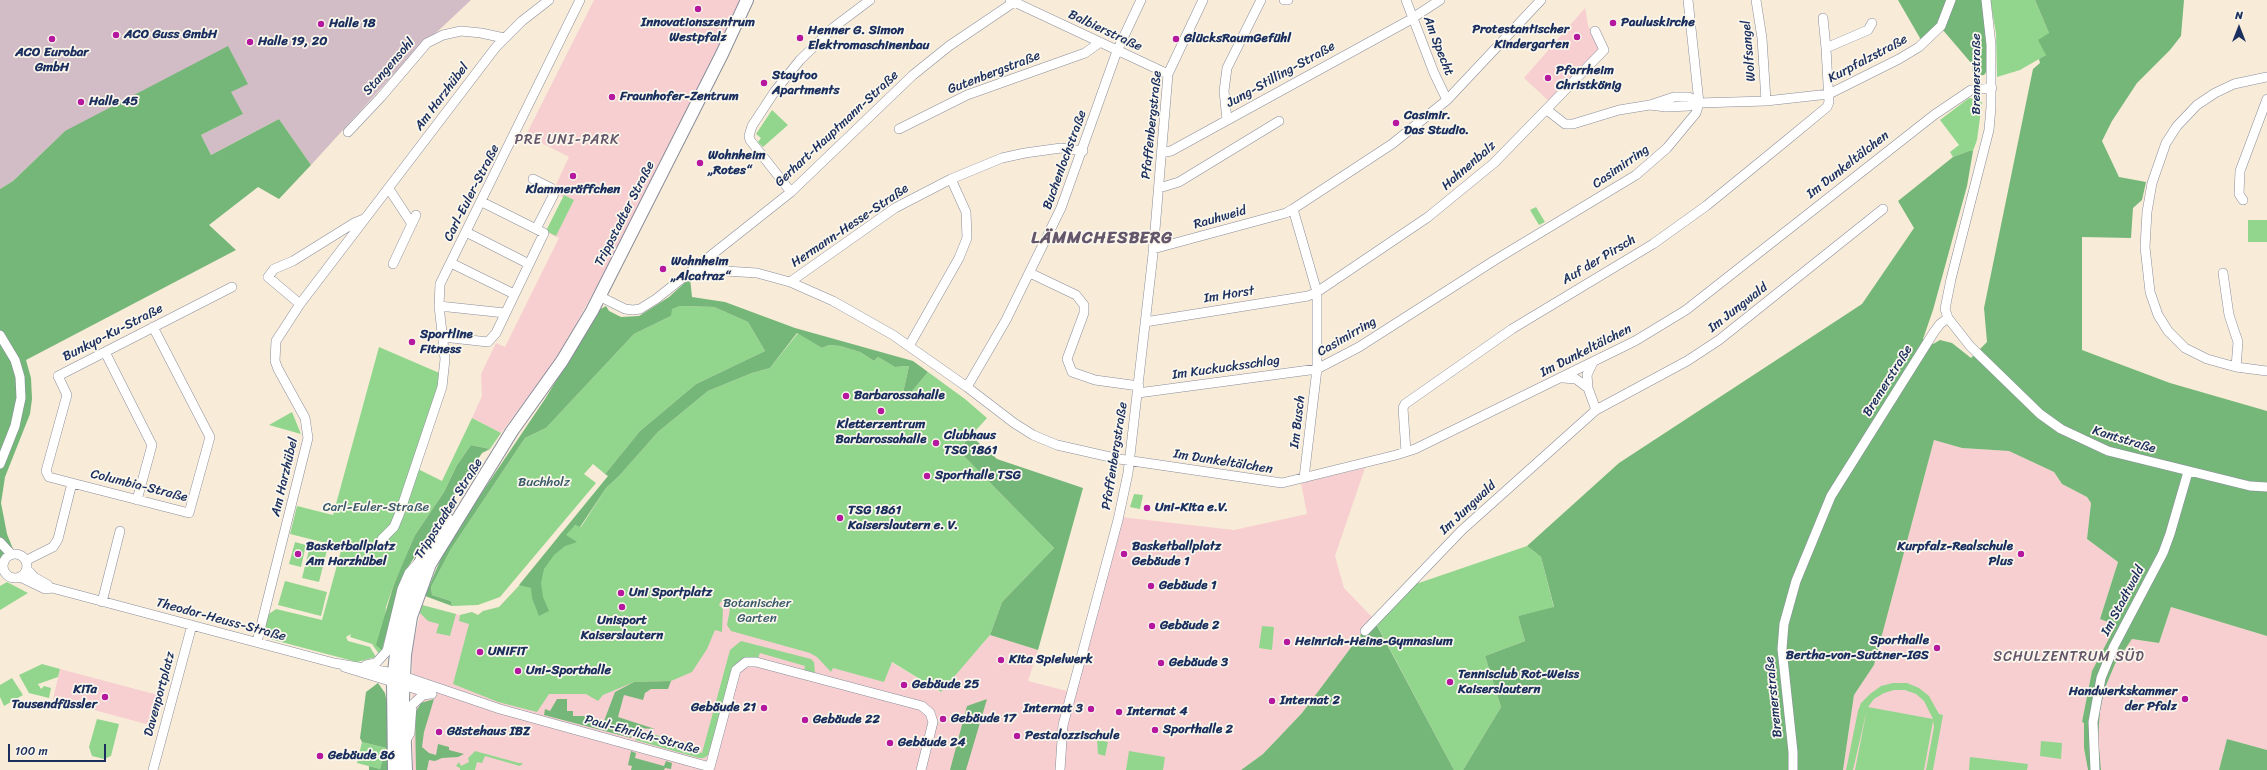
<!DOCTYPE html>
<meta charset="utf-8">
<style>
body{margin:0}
#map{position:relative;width:2267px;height:770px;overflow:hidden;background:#f8ebd8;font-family:Sriracha,sans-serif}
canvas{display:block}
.north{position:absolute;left:2219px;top:8px;width:40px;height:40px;-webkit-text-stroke:3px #fbf7ec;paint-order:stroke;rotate:0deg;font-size:11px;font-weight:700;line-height:16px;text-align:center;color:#1b2f5e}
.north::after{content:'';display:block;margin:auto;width:14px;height:18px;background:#1b2f5e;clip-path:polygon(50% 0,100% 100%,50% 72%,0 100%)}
.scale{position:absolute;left:8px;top:744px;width:98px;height:18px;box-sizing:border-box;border:2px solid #1b2f5e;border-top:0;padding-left:5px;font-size:12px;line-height:14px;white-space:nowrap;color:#1b2f5e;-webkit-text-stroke:3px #fbf7ec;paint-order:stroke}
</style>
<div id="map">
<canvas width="2267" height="770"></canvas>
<div class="north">N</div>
<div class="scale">100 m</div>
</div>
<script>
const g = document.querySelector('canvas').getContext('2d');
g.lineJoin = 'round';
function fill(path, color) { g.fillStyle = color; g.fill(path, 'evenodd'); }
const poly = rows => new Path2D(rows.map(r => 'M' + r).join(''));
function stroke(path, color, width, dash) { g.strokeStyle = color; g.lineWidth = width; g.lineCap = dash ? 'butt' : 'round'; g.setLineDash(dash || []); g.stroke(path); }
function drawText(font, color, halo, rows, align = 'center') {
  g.font = font + ' Sriracha,sans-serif'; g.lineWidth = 3.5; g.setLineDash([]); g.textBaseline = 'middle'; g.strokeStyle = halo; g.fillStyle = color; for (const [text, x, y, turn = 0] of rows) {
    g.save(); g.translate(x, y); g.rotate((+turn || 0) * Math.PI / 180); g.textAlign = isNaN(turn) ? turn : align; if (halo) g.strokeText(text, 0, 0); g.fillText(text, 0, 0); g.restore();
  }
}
fill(poly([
 [594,0,753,0,701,106,692,102,596,288,557,358,501,433,472,418,482,396,481,374,496,343,505,347,559,238,548,233,565,198,555,193,554,189,569,157,526,135],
 [1585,8,1588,25,1599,48,1550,102,1524,78],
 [1934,440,1962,448,2009,451,2054,472,2062,484,2087,497,2091,503,2087,539,2118,562,2100,619,2117,625,2092,671,2082,722,2084,723,2084,748,2088,770,1843,770,1854,695,1874,665],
 [1365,468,1335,556,1344,588,1373,618,1302,713,1263,754,1241,770,413,770,412,650,422,605,460,615,472,612,478,615,483,611,499,607,532,572,562,532,743,571,940,692,990,635,1038,650,1028,681,1075,693,1121,517,1234,530,1307,514,1301,483],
 [2171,607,2267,636,2267,750,2227,739,2219,770,2101,770,2098,738,2100,711,2105,688,2115,664,2132,639,2159,643],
 [60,669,158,695,150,725,53,699]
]), '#f7cfd1');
fill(poly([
 [0,0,471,0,405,62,311,165,279,119,211,155,201,135,243,114,65,131,13,181,0,189]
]), '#d2bdc6');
fill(poly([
 [1990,0,2035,0,2049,33,2046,55,2020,70,1997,77,1996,33],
 [1969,98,1980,100,1982,103,1977,140,1973,151,1969,151,1953,157,1950,152,1959,145,1940,120],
 [772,110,788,125,763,147,758,142,761,138,756,134],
 [564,195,574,200,556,236,546,231],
 [1536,207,1545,222,1539,225,1530,210],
 [2248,220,2267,220,2267,242,2248,242],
 [680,306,714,307,748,322,765,351,696,384,640,431,605,474,593,464,584,474,596,483,500,597,478,605,452,606,451,601,432,595,431,587,451,549,525,438,546,428,634,334,671,316,671,309],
 [798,333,822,348,829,345,840,346,860,352,874,361,878,357,895,367,909,366,903,393,908,396,928,372,965,399,987,418,958,450,1054,548,1002,602,990,635,941,692,892,662,884,682,833,668,831,672,817,657,810,653,731,631,727,625,730,609,721,601,719,605,723,609,722,632,715,630,707,649,692,672,671,681,634,682,603,695,598,701,586,694,549,694,537,712,498,702,453,684,469,624,459,621,460,615,472,612,478,615,483,611,499,607,532,572,562,532,575,525,581,527,606,488,619,476,658,432,708,391,752,373,770,368],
 [379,347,444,375,416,467,420,470,442,481,472,418,501,433,490,449,471,445,457,465,444,492,415,535,393,587,386,607,382,650,379,654,372,644,350,637,351,634,346,637,348,641,370,647,376,657,357,662,270,639,266,631,266,624,269,614,276,609,322,620,342,547,290,534,297,506,333,515],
 [292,412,301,434,269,425],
 [1134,494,1143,495,1140,509,1130,507],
 [295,542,306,545,301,567,289,564],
 [310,546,327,550,319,582,302,578],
 [1527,546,1541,557,1554,608,1518,616,1525,641,1485,656,1501,707,1463,770,1454,770,1376,623,1410,586],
 [285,581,327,592,321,616,278,605],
 [7,582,28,593,0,610,0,586],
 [422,605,456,614,450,636,436,633,439,624,428,621,420,613],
 [1262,626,1274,627,1272,650,1259,648],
 [741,641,811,659,814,662,815,673,804,670,805,666,760,653,758,658,743,659,737,663,733,669,708,755,704,758,699,758,635,740,643,732,652,734,687,743,685,749,702,753,730,650],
 [42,664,60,669,58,677,38,684,41,689,44,686,51,688,49,698,29,693,19,675],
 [12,678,23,695,4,706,0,697,0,685],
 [1893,683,1907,683,1919,688,1929,696,1939,714,1943,715,1933,770,1926,770,1934,727,1933,721,1924,770,1855,770,1867,709,1853,770,1846,770,1858,711,1861,703,1870,694,1881,686],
 [1894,690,1905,690,1916,694,1924,701,1933,719,1868,707,1874,699,1884,693],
 [97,719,119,724,111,756,104,759,92,756,89,747],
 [1097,740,1108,742,1105,756,1098,754],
 [2041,741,2062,743,2061,759,2040,756],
 [362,742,386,748,380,769,357,763],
 [475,751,519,763,523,763,520,766,485,756,482,763,477,762,475,770,460,770,460,768,456,766,459,762,461,766,469,762,468,758],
 [1129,751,1165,757,1163,770,1126,770],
 [1970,757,2028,764,2027,770,1969,770]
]), '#92d68e');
fill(poly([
 [1898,0,1983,0,1987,31,1987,71,1984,75,1973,76,1972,64,1942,29,1924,45],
 [2035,0,2184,0,2181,36,2170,50,2137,83,2112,121,2102,141,2119,177,2146,182,2142,200,2133,208,2131,238,2082,237,2082,350,2170,383,2267,411,2267,636,2171,607,2159,643,2132,639,2115,664,2105,688,2100,711,2098,738,2101,770,2088,770,2084,748,2084,723,2082,722,2092,671,2116,625,2100,619,2118,562,2087,539,2091,503,2087,497,2062,484,2054,472,2009,451,1962,448,1934,440,1874,665,1854,695,1843,770,1463,770,1501,707,1485,656,1525,641,1518,616,1554,607,1541,557,1527,546,1619,463,1862,304,1914,228,1898,201,1953,157,1969,151,1973,151,1967,186,1933,310,1923,339,1933,344,1940,340,1952,343,1971,358,1987,342,1984,308,2033,69,2040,63,2039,59,2046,55,2038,40,2049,33],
 [228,46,248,84,231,92,243,114,201,135,211,155,279,119,311,165,279,199,258,187,209,225,236,250,26,360,31,378,32,399,30,414,5,477,1,503,7,534,13,549,0,559,0,189,13,181,65,131],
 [690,278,692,297,725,302,795,328,913,361,928,372,908,396,903,393,909,366,895,367,878,357,874,361,860,352,840,346,829,345,822,348,797,333,770,368,752,373,708,391,658,432,619,476,606,488,580,527,575,525,566,535,577,542,565,546,554,555,544,569,541,583,543,597,549,611,539,616,532,598,531,588,519,585,608,476,605,474,640,431,696,384,765,351,748,322,714,307,680,306,672,309,671,316,634,334,546,428,525,438,451,549,431,587,432,595,451,601,452,606,425,596,442,556,454,534,545,399,599,310,606,306,609,311,621,317,639,316,669,297],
 [971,436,997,459,1083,488,1038,650,990,635,1002,602,1054,548,958,450],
 [471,445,490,449,482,453,408,567,400,584,382,650,376,645,393,587,402,565,415,535,444,492,457,465],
 [1373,618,1454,770,1241,770,1263,754,1302,713],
 [671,681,668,689,651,689,645,693,643,700,624,695,618,717,655,729,636,728,631,738,544,715,545,709,550,711,557,699,567,699,567,711,573,711,573,716,588,716,604,721,615,692,634,682],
 [378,683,385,693,387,703,389,770,369,770,369,766,380,769,386,748,362,742,360,738,366,692],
 [434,699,424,732,422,747,429,753,436,755,438,744,449,747,449,750,464,754,458,757,442,758,435,761,429,760,427,770,416,770,415,713,421,703],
 [987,699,966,770,950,770,967,706],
 [2227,739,2267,750,2267,770,2219,770],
 [631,751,636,753,635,758,664,766,666,761,672,763,671,769,665,768,664,770,631,770,632,766,628,765]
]), '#75b779');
const minor = poly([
 [1010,0,1168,74],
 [1284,0,1288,0],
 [1406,0,1434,73,1447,100],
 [1756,0,1762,38,1766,101],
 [1986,0,1991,45,1991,107,1989,130,1951,279,1945,309,1948,318,1970,346,2040,414,2061,429,2108,451,2250,486,2267,487],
 [1823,18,1826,48],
 [2267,77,2234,84,2215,93,2197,105,2177,126,2166,143,2152,183,2147,212,2145,247,2150,292,2158,315,2168,331,2185,348,2207,359,2236,367,2267,371],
 [1650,105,1666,107,1689,106,1699,103,1766,101,1829,94,1899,59,1919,47,1941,26,1951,0],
 [1547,110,1565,124,1573,124,1619,110,1650,105,1674,97,1689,97,1699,103],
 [1227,120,1224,91,1227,68,1261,0],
 [899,129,967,95,1085,53,1099,43],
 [348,132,381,97,427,43,443,35,461,31,481,33,504,38],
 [1161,153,1171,151,1408,21,1440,0],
 [533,179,551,188,554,194,536,229],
 [1159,188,1179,182,1279,121],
 [389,189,412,224],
 [791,192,750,140,749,136,752,126,775,91,800,60,834,27,870,0],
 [2243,200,2239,194,2240,171,2267,99],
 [466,232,529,264],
 [1153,249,1286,213,1293,209],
 [451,263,514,294],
 [393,264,416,215],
 [693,269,757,273,790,282,833,301,893,335,967,387,1014,423,1033,435,1057,445,1119,459,1282,483,1396,455,1415,449,1635,341,1686,310,1934,115,1971,90,1992,88],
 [1030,273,1076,295,1084,305,1084,313,1067,359,1072,372,1095,380,1139,386],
 [2223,273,2229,315,2238,342,2236,367],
 [790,282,895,208,951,179,1002,158,1025,153,1061,148,1083,151],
 [599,296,625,309,633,310,640,309,656,299,791,192,913,75,949,46,1017,0],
 [300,304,268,277,274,269,293,261,354,223,364,219],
 [439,306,505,313],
 [1145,322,1308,296,1317,292,1428,217,1494,163,1604,50,1595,31],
 [0,335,15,360,20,377,21,398,15,426,0,464],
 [443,337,488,342,496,333,544,233,482,202],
 [909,346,959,258,967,238,966,212,951,179],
 [105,352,152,445,137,500],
 [967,387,1006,320,1061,208,1117,51,1141,0],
 [1588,388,1587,375,1593,362],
 [1138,393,1317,369,1359,347,1495,260,1636,175,1667,148,1696,113,1699,103,1688,0],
 [1596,410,1687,361,1719,340,1883,209],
 [1406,452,1403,408,1405,404,1512,329,1653,244,1706,206,1787,140,1827,107,1829,102,1826,48,1868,30,1872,23],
 [1304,478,1317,369,1317,292,1293,209,1392,144,1447,100,1541,0],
 [72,483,189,513,210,437,153,327],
 [382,539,394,527,399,515,442,387,445,359,439,306,440,284,580,0],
 [0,542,11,554],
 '3 566a12 12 0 1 1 24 0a12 12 0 1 1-24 0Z',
 [27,560,53,547,58,539,72,483,49,477,46,471,67,395,58,376,232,287],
 [27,569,34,577,48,585],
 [20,577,45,589,52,588,334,663,394,673,500,709,710,767,736,670,746,662,756,662,922,706,930,713,933,722,921,770],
 [102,602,120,531],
 [1365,631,1462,530,1596,410,1588,388,1576,379,1563,378],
 [257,642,308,438,305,418,278,369,275,361,276,341,300,304,496,47,522,21,549,0],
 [366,665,376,663,387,651,402,589,409,573,418,563],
 [344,667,432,694],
 [405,742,410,733,412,705,423,695,430,694],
 [153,770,192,625],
 [1060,770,1063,725,1118,520,1128,473,1153,254,1168,74,1203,0],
 [1793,770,1793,752,1782,649,1784,624,1796,581,1831,496,1934,332,1940,324,1948,318],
 [2095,770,2093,722,2101,678,2114,646,2163,553,2170,534,2188,472]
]);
const major = poly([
 [394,770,393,683,398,633,410,586,422,559,447,519],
 [406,770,403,699,405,655,411,617,430,564,512,431,562,361,592,311,722,54,747,0]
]);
stroke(minor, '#8a8d9b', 10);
stroke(major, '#8a8d9b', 14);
stroke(minor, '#fff', 9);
stroke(major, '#fff', 12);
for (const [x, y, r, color] of [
 [698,9,4,"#b5179e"],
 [1613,23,4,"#b5179e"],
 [321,24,4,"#b5179e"],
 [116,35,4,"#b5179e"],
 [1577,37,4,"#b5179e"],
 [800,38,4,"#b5179e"],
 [52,39,4,"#b5179e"],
 [1176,39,4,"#b5179e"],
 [250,42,4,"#b5179e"],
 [1548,78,4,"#b5179e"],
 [764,83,4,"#b5179e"],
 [612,97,4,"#b5179e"],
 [81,102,4,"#b5179e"],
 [1396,123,4,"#b5179e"],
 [700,163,4,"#b5179e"],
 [573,176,4,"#b5179e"],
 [663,269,4,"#b5179e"],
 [412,342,4,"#b5179e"],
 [846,396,4,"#b5179e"],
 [881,411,4,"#b5179e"],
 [936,443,4,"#b5179e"],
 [927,476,4,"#b5179e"],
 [1147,508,4,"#b5179e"],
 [840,518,4,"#b5179e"],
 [298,554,4,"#b5179e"],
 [1124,554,4,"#b5179e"],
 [2021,554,4,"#b5179e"],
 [1151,586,4,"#b5179e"],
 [621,593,4,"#b5179e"],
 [622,607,4,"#b5179e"],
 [1152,626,4,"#b5179e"],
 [1287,642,4,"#b5179e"],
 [1937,648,4,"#b5179e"],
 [480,652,4,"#b5179e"],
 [1001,660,4,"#b5179e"],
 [1161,663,4,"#b5179e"],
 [518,671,4,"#b5179e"],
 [1450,682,4,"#b5179e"],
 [904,685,4,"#b5179e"],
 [105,697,4,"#b5179e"],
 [2185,699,4,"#b5179e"],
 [1272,701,4,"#b5179e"],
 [764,708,4,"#b5179e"],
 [1091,709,4,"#b5179e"],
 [1119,712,4,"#b5179e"],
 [943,719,4,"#b5179e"],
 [805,720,4,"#b5179e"],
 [1155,730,4,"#b5179e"],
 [439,732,4,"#b5179e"],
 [1017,736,4,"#b5179e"],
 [890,743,4,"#b5179e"],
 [320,756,4,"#b5179e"]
]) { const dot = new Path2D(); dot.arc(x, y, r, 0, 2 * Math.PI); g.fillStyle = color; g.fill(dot); stroke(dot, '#fbf7ec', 1.5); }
drawText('bold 13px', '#1b2f5e', '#fbf7ec', [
 ["Innovationszentrum",698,23,"center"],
 ["Westpfalz",698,38,"center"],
 ["Pauluskirche",1621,23],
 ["Halle 18",329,24],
 ["Protestantischer",1569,30,"right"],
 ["Kindergarten",1569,45,"right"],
 ["Henner G. Simon",808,31],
 ["Elektromaschinenbau",808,46],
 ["ACO Guss GmbH",124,35],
 ["GlücksRaumGefühl",1184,39],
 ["Halle 19, 20",258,42],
 ["ACO Eurobar",52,53,"center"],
 ["GmbH",52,68,"center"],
 ["Pfarrheim",1556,71],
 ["Christkönig",1556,86],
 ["Staytoo",772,76],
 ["Apartments",772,91],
 ["Fraunhofer-Zentrum",620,97],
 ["Halle 45",89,102],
 ["Casimir.",1404,116],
 ["Das Studio.",1404,131],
 ["Wohnheim",708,156],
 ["„Rotes“",708,171],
 ["Klammeräffchen",573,190,"center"],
 ["Wohnheim",671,262],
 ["„Alcatraz“",671,277],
 ["Sportline",420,335],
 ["Fitness",420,350],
 ["Barbarossahalle",854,396],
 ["Kletterzentrum",881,425,"center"],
 ["Barbarossahalle",881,440,"center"],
 ["Clubhaus",944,436],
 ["TSG 1861",944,451],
 ["Sporthalle TSG",935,476],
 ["Uni-Kita e.V.",1155,508],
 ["TSG 1861",848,511],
 ["Kaiserslautern e. V.",848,526],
 ["Basketballplatz",306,547],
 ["Am Harzhübel",306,562],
 ["Basketballplatz",1132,547],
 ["Gebäude 1",1132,562],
 ["Kurpfalz-Realschule",2013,547,"right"],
 ["Plus",2013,562,"right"],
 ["Gebäude 1",1159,586],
 ["Uni Sportplatz",629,593],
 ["Unisport",622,621,"center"],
 ["Kaiserslautern",622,636,"center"],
 ["Gebäude 2",1160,626],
 ["Sporthalle",1929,641,"right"],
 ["Bertha-von-Suttner-IGS",1929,656,"right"],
 ["Heinrich-Heine-Gymnasium",1295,642],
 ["UNIFIT",488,652],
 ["Kita Spielwerk",1009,660],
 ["Gebäude 3",1169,663],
 ["Uni-Sporthalle",526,671],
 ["Tennisclub Rot-Weiss",1458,675],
 ["Kaiserslautern",1458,690],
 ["Gebäude 25",912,685],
 ["KiTa",97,690,"right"],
 ["Tausendfüssler",97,705,"right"],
 ["Handwerkskammer",2177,692,"right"],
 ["der Pfalz",2177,707,"right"],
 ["Internat 2",1280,701],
 ["Gebäude 21",756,708,"right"],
 ["Internat 3",1083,709,"right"],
 ["Internat 4",1127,712],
 ["Gebäude 17",951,719],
 ["Gebäude 22",813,720],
 ["Sporthalle 2",1163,730],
 ["Gästehaus IBZ",447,732],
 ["Pestalozzischule",1025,736],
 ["Gebäude 24",898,743],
 ["Gebäude 86",328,756]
], 'left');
drawText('13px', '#1b2f5e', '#fbf7ec', [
 ["Balbierstraße",1105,31,25],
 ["Am Specht",1438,46,69],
 ["Wolfsangel",1749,51,-95],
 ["Kurpfalzstraße",1868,59,-28],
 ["Stangensohl",389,67,-49],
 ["Gutenbergstraße",994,73,-21],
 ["Bremerstraße",1977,74,-90],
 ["Jung-Stilling-Straße",1281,75,-29],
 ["Am Harzhübel",442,97,-53],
 ["Pfaffenbergstraße",1152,125,-84],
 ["Gerhart-Hauptmann-Straße",837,129,-43],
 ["Buchenlochstraße",1065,160,-70],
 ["Im Dunkeltälchen",1848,165,-38],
 ["Hahnenbalz",1469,166,-41],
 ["Casimirring",1621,167,-35],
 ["Carl-Euler-Straße",472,193,-63],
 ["Trippstadter Straße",625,214,-63],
 ["Rauhweid",1220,218,-16],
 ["Hermann-Hesse-Straße",850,226,-34],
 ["Auf der Pirsch",1599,260,-31],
 ["Im Horst",1229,295,-9],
 ["Im Jungwald",1738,308,-38],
 ["Bunkyo-Ku-Straße",113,333,-27],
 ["Casimirring",1347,337,-30],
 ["Im Dunkeltälchen",1586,351,-27],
 ["Im Kuckucksschlag",1226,368,-8],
 ["Bremerstraße",1888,381,-58],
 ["Im Busch",1298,422,-83],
 ["Kantstraße",2124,440,17],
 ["Pfaffenbergstraße",1115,456,-81],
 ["Im Dunkeltälchen",1223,462,9],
 ["Am Harzhübel",285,477,-77],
 ["Columbia-Straße",139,486,14],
 ["Im Jungwald",1468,508,-43],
 ["Trippstadter Straße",449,509,-58],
 ["Im Stadtwald",2123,601,-62],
 ["Theodor-Heuss-Straße",221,620,15],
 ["Davenportplatz",160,694,-75],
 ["Bremerstraße",1774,697,-96],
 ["Paul-Ehrlich-Straße",642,735,15]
]);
drawText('13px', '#39596a', '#fbf7ec', [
 ["Buchholz",544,483],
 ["Carl-Euler-Straße",376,508],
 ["Botanischer",757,604],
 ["Garten",757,619]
]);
g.letterSpacing = '1px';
drawText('14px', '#64566b', '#fbf7ec', [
 ["PRE UNI-PARK",567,140],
 ["SCHULZENTRUM SÜD",2069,657]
]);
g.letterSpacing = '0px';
g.letterSpacing = '1px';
drawText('bold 17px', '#64566b', '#fbf7ec', [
 ["LÄMMCHESBERG",1102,239]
]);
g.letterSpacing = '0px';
</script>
